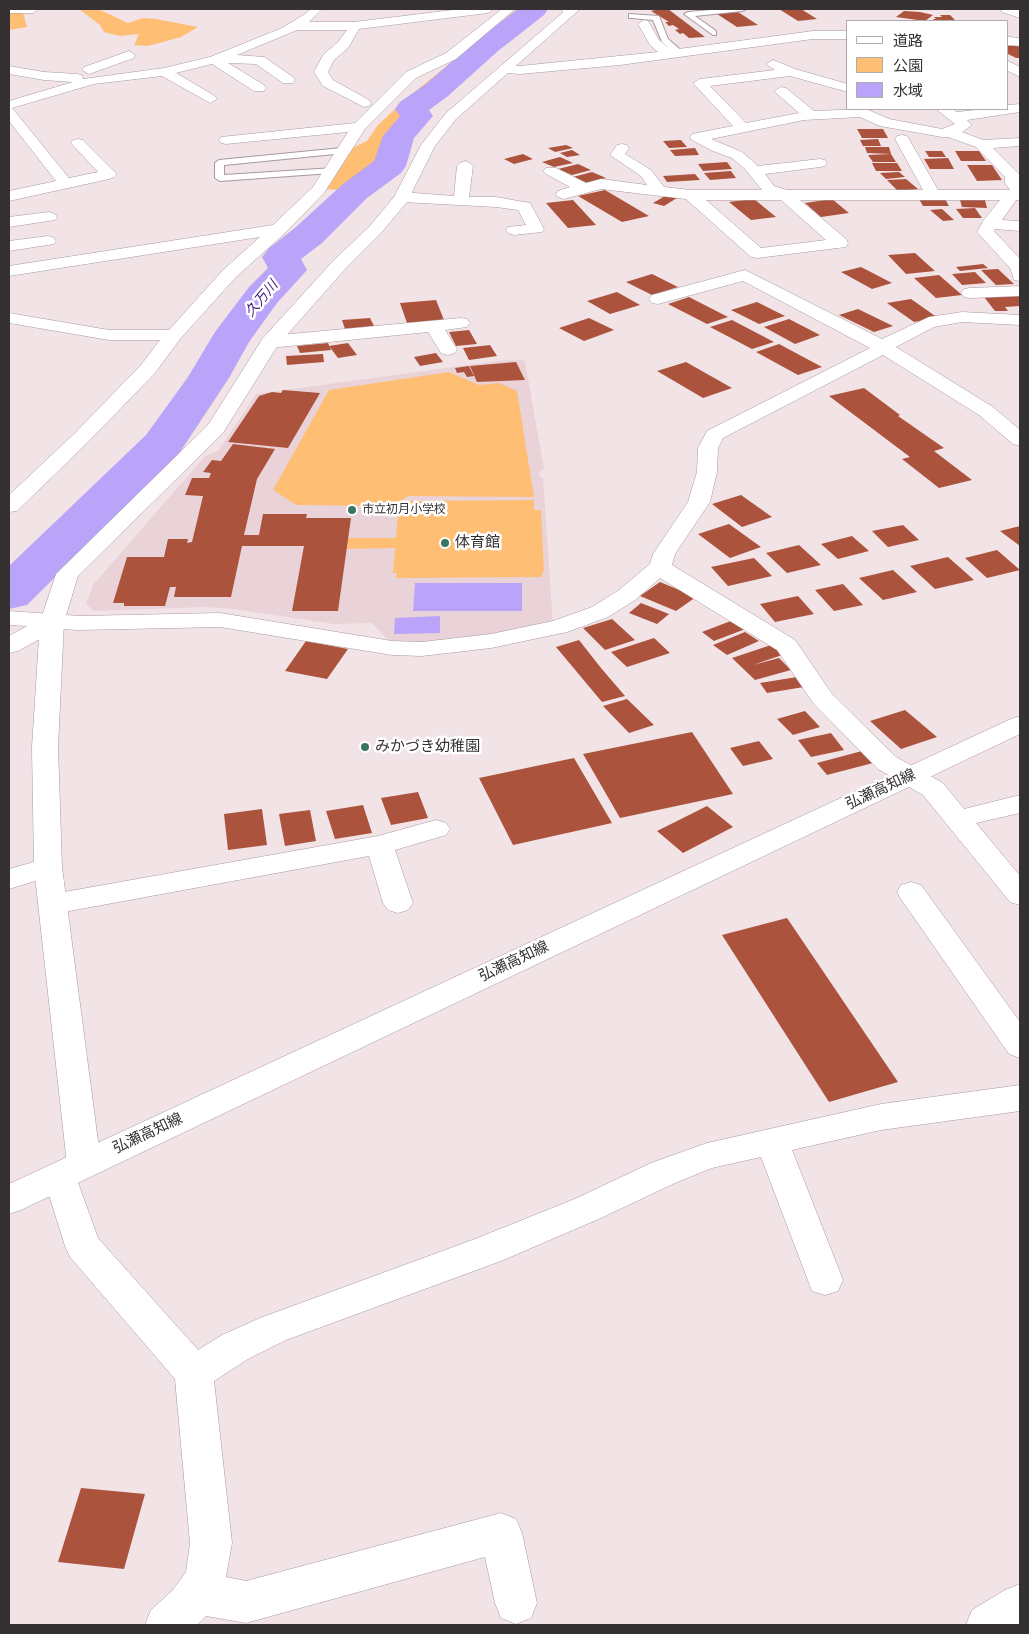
<!DOCTYPE html>
<meta charset="utf-8">
<style>
body{margin:0}
#map{position:relative;width:1029px;height:1634px;overflow:hidden;background:#f2e3e7;font-family:"Source Serif 4","Noto Sans JP",serif}
canvas{display:block}
.frame{position:absolute;inset:0;border:10px solid #353031;pointer-events:none}
.legend{position:absolute;left:846px;top:20px;width:162px;height:90px;box-sizing:border-box;background:#fff;border:1px solid #aeacad;margin:0;padding:6px 9px;list-style:none;font-size:15px;color:#353031}
.legend li{display:flex;align-items:center;gap:10px;height:25px}
.legend b{width:25px;border:1px solid #aeacad}
</style>
<div id="map">
<canvas width="1029" height="1634"></canvas>
<div class="frame"></div>
<ul class="legend">
<li><b style="height:6px;background:#fff"></b>道路</li>
<li><b style="height:14px;background:#febe74"></b>公園</li>
<li><b style="height:14px;background:#b9a4f9"></b>水域</li>
</ul>
</div>
<script>
const g = document.querySelector('canvas').getContext('2d');
g.lineJoin = 'round';
function fill(path, color) { g.fillStyle = color; g.fill(path, 'evenodd'); }
const poly = rows => new Path2D(rows.map(r => 'M' + r).join(''));
function stroke(path, color, width, dash) { g.strokeStyle = color; g.lineWidth = width; g.lineCap = dash ? 'butt' : 'round'; g.setLineDash(dash || []); g.stroke(path); }
function drawText(font, color, halo, rows, align = 'center') {
  g.font = font + ' "Source Serif 4","Noto Sans JP",serif'; g.lineWidth = 5; g.setLineDash([]); g.textBaseline = 'middle'; g.strokeStyle = halo; g.fillStyle = color; for (const [text, x, y, turn = 0] of rows) {
    g.save(); g.translate(x, y); g.rotate((+turn || 0) * Math.PI / 180); g.textAlign = isNaN(turn) ? turn : align; if (halo) g.strokeText(text, 0, 0); g.fillText(text, 0, 0); g.restore();
  }
}
fill(poly([
 [522,360,525,361,544,469,539,473,540,478,543,478,553,624,504,633,422,643,388,640,372,623,334,624,233,609,206,607,94,611,86,604,93,585,205,456,218,451,256,394,497,361]
]), '#e9d3d8');
fill(poly([
 [9,9,22,9,27,27,9,30],
 [79,9,98,9,128,23,143,18,156,19,198,27,181,37,148,46,134,45,139,34,120,36,104,32,100,25],
 [517,9,527,9,521,13,523,16,478,46,457,67,444,75,402,112,407,112,410,116,403,126,391,134,382,165,362,181,352,186,341,190,325,189,350,149,367,141,378,125,406,99],
 [449,372,479,385,499,383,517,391,534,497,408,496,395,506,296,505,273,490,329,390],
 [534,500,534,510,541,510,544,572,542,572,542,577,396,578,397,573,393,573,395,548,347,549,348,538,396,538,398,511,406,510,406,501]
]), '#febe74');
fill(poly([
 [415,583,522,583,522,611,413,611],
 [440,616,440,633,394,634,395,618]
]), '#b9a4f9');
fill(poly([
 [518,9,548,9,544,15,498,51,448,96,429,110,433,116,414,138,406,166,401,173,367,198,322,243,301,259,307,270,277,303,249,342,229,378,178,455,27,605,9,609,9,566,146,435,188,377,215,332,249,287,268,268,262,257,268,249,296,227,343,184,374,161,383,136,400,116,395,109,400,102,426,84,478,39,518,9]
]), '#b9a4f9');
fill(poly([
 [653,9,668,9,705,37,689,38,683,33,680,34,675,30,679,29,673,25,669,26,665,22,669,22,651,11,655,10],
 [779,9,801,9,817,19,798,21],
 [904,11,920,12,933,15,925,21,896,17],
 [738,12,758,25,737,27,717,14],
 [940,15,950,15,956,21,935,21,933,19,936,19,934,17,942,17],
 [1014,45,1020,47,1020,58,1016,58,1008,54,1008,46],
 [857,129,883,129,888,138,862,138],
 [878,139,881,146,863,146,860,140],
 [681,140,687,147,669,148,663,141],
 [566,145,573,148,555,152,548,148],
 [865,147,889,147,891,154,867,153],
 [695,148,699,155,675,156,670,150],
 [572,150,580,155,567,157,560,153],
 [925,151,942,151,946,157,929,157],
 [955,151,979,151,986,161,961,161],
 [523,154,533,159,514,164,504,159],
 [891,154,896,162,873,162,868,155],
 [560,157,573,163,554,167,542,162],
 [948,158,954,169,930,169,924,159],
 [727,162,732,169,703,171,698,164],
 [872,163,897,163,902,171,876,171],
 [578,164,591,170,572,175,558,169],
 [967,165,992,165,1002,180,977,181],
 [731,171,736,178,710,180,704,173],
 [592,172,606,178,587,183,573,177],
 [899,172,905,177,886,179,880,173],
 [695,174,700,180,667,182,663,176],
 [906,179,918,189,898,191,887,180],
 [605,190,649,216,622,222,578,196],
 [665,196,677,198,664,206,653,203],
 [754,199,776,217,751,220,729,202],
 [832,199,849,213,821,217,805,203],
 [919,199,945,199,949,206,923,206],
 [573,200,596,225,568,228,546,203],
 [960,200,985,200,987,208,962,207],
 [975,208,982,218,963,218,956,209],
 [942,209,954,220,943,221,930,210],
 [915,253,935,271,906,274,888,255],
 [983,264,988,268,960,271,956,267],
 [861,267,892,283,872,289,841,272],
 [998,269,1014,284,996,285,981,270],
 [975,272,986,283,962,285,952,274],
 [652,274,678,287,652,295,626,282],
 [939,275,962,295,936,298,914,278],
 [617,292,640,305,610,314,587,301],
 [1020,295,1020,306,1005,307,1008,311,995,311,984,297],
 [689,297,728,317,707,324,668,304],
 [911,299,938,318,914,322,887,303],
 [436,300,444,320,407,323,400,303],
 [757,302,785,316,759,324,731,310],
 [858,309,893,326,874,332,839,315],
 [370,318,374,326,345,329,342,320],
 [589,318,614,330,584,341,559,328],
 [789,319,820,335,795,344,764,327],
 [732,320,774,342,752,349,710,327],
 [469,330,477,344,456,346,449,332],
 [328,343,331,350,300,353,297,346],
 [348,343,357,355,338,358,329,346],
 [779,344,822,367,798,375,756,352],
 [490,345,497,356,469,360,463,348],
 [436,353,443,362,420,366,414,357],
 [323,354,324,362,287,365,286,356],
 [516,362,525,380,477,382,470,366],
 [686,362,732,388,703,398,657,371],
 [469,366,474,376,467,377,464,372,457,373,455,368],
 [864,388,900,415,898,416,944,448,934,451,972,480,939,488,902,459,910,457,829,396],
 [283,390,320,393,288,448,228,442,259,396,272,392,281,393],
 [233,444,275,449,257,479,244,535,259,535,263,514,307,514,306,518,351,518,338,611,292,611,304,546,242,546,231,597,174,597,176,587,170,587,165,606,124,606,124,603,113,603,127,557,164,557,168,539,188,539,187,543,192,542,203,496,185,495,192,478,209,478,211,473,203,472,212,460,221,461],
 [741,495,772,517,742,527,712,504],
 [729,524,761,547,730,558,698,534],
 [903,525,919,540,888,547,872,531],
 [1020,526,1020,546,1000,531],
 [852,536,869,551,838,559,821,544],
 [799,545,821,565,787,573,766,553],
 [997,550,1020,570,987,578,965,558],
 [948,557,974,580,935,589,910,566],
 [754,558,772,576,728,586,711,567],
 [893,570,917,592,883,600,859,578],
 [660,582,696,597,676,611,640,596],
 [843,584,863,605,834,611,815,590],
 [798,596,814,614,775,622,760,604],
 [641,603,669,614,657,624,629,613],
 [612,619,635,640,605,650,583,628],
 [736,619,748,628,714,641,702,632],
 [745,632,759,641,727,655,713,645],
 [654,638,670,653,627,667,611,652],
 [579,640,601,668,625,696,602,702,556,647],
 [306,641,348,649,327,679,285,671],
 [774,644,785,654,753,665,779,658,791,670,755,680,732,658],
 [797,677,804,687,767,693,760,683],
 [627,699,654,725,629,733,603,706],
 [905,710,937,737,901,749,870,721],
 [805,711,820,727,793,735,777,719],
 [692,732,733,794,620,818,583,754],
 [831,733,844,750,811,757,798,740],
 [759,741,773,759,743,766,730,748],
 [862,751,873,763,827,775,817,763],
 [574,758,612,823,513,845,479,778],
 [418,792,428,818,391,825,381,798],
 [363,805,372,833,335,839,326,811],
 [707,806,733,827,683,853,657,831],
 [262,809,267,845,228,850,224,814],
 [310,810,316,841,285,846,279,814],
 [787,918,898,1082,829,1102,722,935],
 [81,1488,145,1494,124,1569,58,1562]
]), '#ac533d');
const service = poly([
 [722,9,746,9,742,11,695,16,716,31,716,35,713,35,684,14,688,12,722,9],
 [629,14,659,16,668,39,683,52,683,56,677,56,662,42,653,20,632,18,629,18,629,14],
 [342,148,345,149,345,153,224,165,224,175,334,168,335,170,331,173,220,181,215,178,215,163,219,160,342,148]
]);
const minor = poly([
 [9,9,39,9,33,13,9,13,9,9],
 [310,9,322,9,309,22,354,22,461,9,494,9,488,13,359,29,348,48,334,60,328,72,333,80,369,100,371,103,369,106,364,107,323,86,314,72,323,55,338,42,347,30,297,30,237,55,264,57,293,77,295,80,293,83,283,83,256,64,228,63,264,85,266,88,264,91,254,91,212,64,176,73,215,96,217,99,210,103,162,76,94,84,12,108,69,178,98,172,71,143,73,140,78,139,83,140,117,174,114,177,109,179,9,201,9,191,56,181,9,121,9,101,73,82,44,80,9,74,9,66,44,72,77,74,82,75,83,79,164,68,210,57,282,28,305,14,310,9],
 [502,9,515,9,456,59,416,78,365,129,324,193,286,232,236,277,180,339,155,373,88,442,17,511,9,512,9,495,74,434,141,365,160,340,109,340,9,323,9,313,109,330,169,330,224,269,260,237,9,276,9,266,273,225,313,187,348,132,226,144,221,143,219,140,221,137,355,123,406,72,446,53,502,9],
 [561,9,580,9,574,13,563,12,561,9],
 [644,20,648,21,659,40,671,50,813,31,848,31,848,39,813,39,620,65,520,74,505,73,498,69,505,65,520,66,658,52,650,45,638,24,644,20],
 [1008,37,1020,38,1020,46,1008,45,1008,37],
 [129,51,135,55,134,58,89,74,82,70,84,67,129,51],
 [773,60,795,69,848,84,848,92,790,76,710,86,746,123,799,113,774,91,781,87,786,88,814,111,866,109,889,119,942,129,955,124,936,109,952,109,957,112,984,109,1008,109,1008,105,1020,104,1020,112,967,120,972,125,962,132,983,140,1020,138,1020,146,993,148,1020,175,1020,200,1016,200,1002,220,1020,221,1020,231,995,229,994,231,1020,259,1020,281,1014,280,1010,268,977,232,983,221,1000,200,800,200,846,239,848,243,846,247,757,258,751,257,686,199,601,189,564,199,558,197,556,194,558,191,570,187,546,174,543,171,546,168,556,168,586,183,601,179,647,185,641,176,610,155,617,145,622,144,627,145,629,148,625,154,651,170,664,187,691,190,762,190,745,169,732,158,713,151,692,140,690,137,692,134,733,126,693,83,700,79,775,70,766,64,773,60],
 [860,117,880,126,942,137,948,137,976,147,1005,177,1005,183,1010,190,938,190,909,139,907,136,902,135,897,136,895,139,923,190,787,190,774,186,765,174,820,167,825,166,827,163,825,160,820,159,758,166,742,152,711,139,804,120,860,117],
 [706,200,781,200,826,240,761,248,706,200],
 [1008,61,1020,67,1020,77,1008,71,1008,61],
 [465,161,470,163,473,166,469,197,496,197,530,203,544,229,542,232,514,235,508,233,506,230,508,227,526,225,518,210,496,207,402,202,396,200,394,197,396,194,402,192,454,196,457,166,460,163,465,161],
 [49,212,55,214,57,217,55,220,9,227,9,217,49,212],
 [48,236,54,238,56,241,54,244,9,251,9,241,48,236],
 [745,270,882,339,929,317,962,312,1020,315,1020,325,962,322,934,327,896,347,993,407,1020,430,1020,446,1013,444,979,415,883,355,723,438,718,448,717,472,710,502,675,554,672,565,795,640,832,694,896,757,943,783,964,809,1020,795,1020,813,976,823,1020,876,1020,905,1010,902,923,795,878,769,814,704,777,650,660,578,635,600,608,617,567,632,491,648,422,656,392,655,220,627,80,630,58,629,18,651,9,653,9,636,27,626,9,625,9,611,80,616,220,613,392,641,422,642,491,634,553,621,592,607,619,590,650,564,653,554,688,502,697,472,698,448,707,431,870,348,743,281,658,304,652,303,649,299,652,295,745,270],
 [1020,286,1020,296,970,298,964,297,961,293,964,289,970,288,1020,286],
 [461,318,467,319,470,323,467,327,445,330,457,349,455,353,448,355,441,353,428,332,270,348,263,346,261,342,263,338,270,336,461,318],
 [436,820,446,823,450,829,446,835,395,850,413,903,408,910,398,913,388,910,383,903,369,856,53,914,43,911,38,904,43,897,53,894,378,836,436,820],
 [48,858,58,860,62,867,58,874,9,889,9,869,48,858],
 [911,882,921,885,1020,1022,1020,1058,1009,1054,901,899,897,892,901,885,911,882],
 [1020,1085,1020,1111,881,1130,792,1150,843,1280,838,1291,825,1295,812,1291,761,1157,712,1168,675,1183,601,1218,501,1261,286,1340,248,1359,214,1381,232,1543,226,1577,246,1581,501,1513,516,1519,522,1533,537,1603,531,1618,516,1624,501,1618,495,1603,485,1557,246,1623,206,1616,197,1625,145,1625,151,1610,172,1591,186,1572,190,1543,175,1379,70,1257,65,1246,43,1176,48,1166,60,1162,72,1166,98,1238,198,1350,222,1335,260,1318,475,1239,577,1198,651,1163,707,1143,881,1104,1020,1085],
 [1020,1584,1020,1625,966,1625,972,1610,1005,1590,1020,1584]
]);
const tertiary = poly([
 [567,9,580,9,456,119,435,146,407,202,381,233,346,268,278,345,223,433,78,576,64,622,58,747,62,867,101,1164,96,1174,84,1178,72,1174,67,1164,34,867,32,747,40,622,56,574,208,425,263,338,334,260,369,227,394,197,421,145,446,113,567,9]
]);
const secondary = poly([
 [1020,716,1020,734,21,1210,9,1214,9,1184,1011,719,1020,716]
]);
const primary = poly([
 [1000,9,1020,10,1020,18,1002,12,1000,9]
]);
stroke(service, '#a7999c', 2);
stroke(minor, '#a7999c', 1);
stroke(tertiary, '#a7999c', 1);
stroke(secondary, '#a7999c', 1);
stroke(primary, '#a7999c', 1);
fill(service, '#fff');
fill(minor, '#fff');
fill(tertiary, '#fff');
fill(secondary, '#fff');
fill(primary, '#fff');
for (const [x, y, r, color] of [
 [352,510,5,"#397661"],
 [445,543,5,"#397661"],
 [365,747,5,"#397661"]
]) { const dot = new Path2D(); dot.arc(x, y, r, 0, 2 * Math.PI); g.fillStyle = color; g.fill(dot); stroke(dot, '#fff', 2); }
drawText('12px', '#353031', '#fff', [
 ["市立初月小学校",362,510]
], 'left');
drawText('italic 14px', '#452081', '#fff', [
 ["久万川",262,299,-50]
]);
drawText('15px', '#353031', '#fff', [
 ["体育館",455,543],
 ["みかづき幼稚園",375,747]
], 'left');
drawText('15px', '#353031', '#fff', [
 ["弘瀬高知線",881,790,-25],
 ["弘瀬高知線",514,962,-25],
 ["弘瀬高知線",148,1134,-25]
]);
</script>
